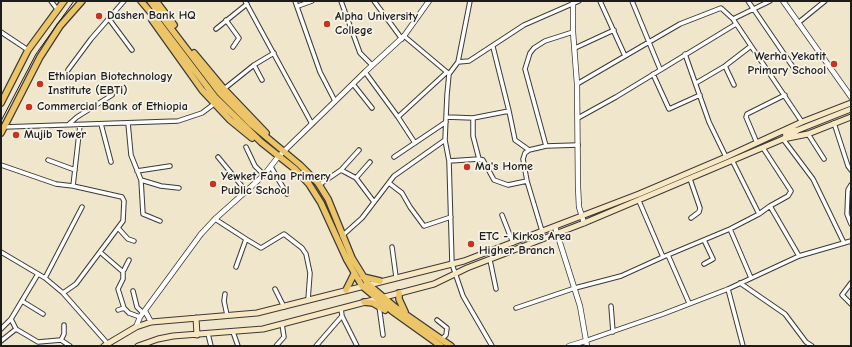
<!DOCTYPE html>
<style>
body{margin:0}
#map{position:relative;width:852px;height:347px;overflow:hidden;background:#f0e6cc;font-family:"Comic Neue",sans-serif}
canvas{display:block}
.frame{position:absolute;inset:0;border:2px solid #1c1c1c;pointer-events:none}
</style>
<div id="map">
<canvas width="852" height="347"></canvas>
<div class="frame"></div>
</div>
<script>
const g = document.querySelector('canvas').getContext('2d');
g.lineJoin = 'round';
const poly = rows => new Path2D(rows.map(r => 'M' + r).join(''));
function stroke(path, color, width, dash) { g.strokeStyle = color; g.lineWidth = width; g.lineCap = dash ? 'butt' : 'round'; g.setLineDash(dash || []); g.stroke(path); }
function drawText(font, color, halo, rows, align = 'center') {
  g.font = font + ' "Comic Neue",sans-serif'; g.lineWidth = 3.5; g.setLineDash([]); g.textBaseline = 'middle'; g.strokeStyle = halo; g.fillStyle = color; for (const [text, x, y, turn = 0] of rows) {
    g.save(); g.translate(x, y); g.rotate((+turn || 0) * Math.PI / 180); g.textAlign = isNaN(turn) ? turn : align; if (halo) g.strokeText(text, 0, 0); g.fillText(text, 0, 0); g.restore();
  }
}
const minor = poly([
 [51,1,57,9],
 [245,1,312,124],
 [295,1,320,72,335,101],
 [341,1,360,53,372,65],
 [374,1,402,39],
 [470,1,458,62,449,74,447,95,445,140,449,161,452,264,463,296,492,346],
 [600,1,625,56],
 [632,1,660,69],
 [748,1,793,67],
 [298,6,312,1],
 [109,19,132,50],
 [733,19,770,1],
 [226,20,239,38,233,47],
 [798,23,825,1],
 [216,29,247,4],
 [1,32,28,50],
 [573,32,545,41,534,48,530,53,525,69,546,146,578,145],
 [404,36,448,73],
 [575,48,614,30],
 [685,54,709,122,726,157],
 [458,62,469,61,524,25,579,1],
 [254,65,262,80],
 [725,66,734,85],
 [68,70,91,39,124,1],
 [365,72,398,117,447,72],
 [653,74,669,109,700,95],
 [696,83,725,66,751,46],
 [353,84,372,108],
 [577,84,680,24,721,8,733,19,802,122],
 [224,89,254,65,274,53],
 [509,111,515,140,529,150,525,153,523,159,527,181],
 [398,117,415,143],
 [446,117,473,118,473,136,479,159,483,160,494,180,508,185,527,181,542,231],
 [473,118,509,111,493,47],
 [578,118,616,97,736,24],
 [128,123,131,155,141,180,143,214,160,221],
 [834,123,848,166,851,170],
 [69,124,77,117,112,95],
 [101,124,111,162],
 [4,127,178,121,202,113,214,104],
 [808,134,824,159],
 [783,139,813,179,844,243],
 [757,143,746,117,747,114,785,95],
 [246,147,255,166,264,175],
 [763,148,791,191,788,196,770,206],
 [529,150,546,146],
 [218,157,246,191],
 [394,157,446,122],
 [48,160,75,170],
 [732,160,759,214],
 [449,161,479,159],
 [1,165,56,184,73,186],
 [271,167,287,194],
 [341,170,356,178,374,202],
 [137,171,170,166],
 [356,178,370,162],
 [690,179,700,208,699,212,691,218],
 [141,180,161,186,179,188],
 [389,183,402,193,410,207,424,226,451,217],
 [319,185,341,170,359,150],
 [851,185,848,190,847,214,851,224],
 [639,201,663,257,730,229,759,214,770,206,799,256],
 [502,215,513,243],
 [215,219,246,239,236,267],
 [119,229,128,239,134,241],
 [730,229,751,278],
 [342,236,362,218,394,176,445,140],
 [246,239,261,248,284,234,302,248,306,254,310,273,308,300],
 [392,247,396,277],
 [1,252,45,278,63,293,108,344],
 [100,252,122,271,124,270,129,260],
 [668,255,689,303],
 [490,260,496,289],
 [704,264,713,259,704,240],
 [123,271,123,279,118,289,124,308],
 [45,278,82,207],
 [740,283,785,314,806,342,812,346],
 [851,283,842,295,851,304],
 [275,289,284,307],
 [728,289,743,346],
 [133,291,137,307,143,313],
 [63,293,76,284,123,221,124,201,122,197,73,186,80,125],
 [225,294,224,301,227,315],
 [22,301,43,314],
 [379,306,383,335],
 [611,306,613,332],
 [341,308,342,316,357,346],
 [516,308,575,288,621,276,663,257],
 [118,310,124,308,129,313,140,317],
 [11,319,16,329,38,342,61,340,70,346],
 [437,320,447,328,446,335,442,339],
 [1,329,11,319,38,274],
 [233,332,238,346],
 [208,334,211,346],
 [61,340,64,334,64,325],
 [1,341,16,329],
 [585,341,663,314,728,289,799,256,851,241],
 [276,346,284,337,282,324],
 [316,346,342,316]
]);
const tertiary = poly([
 [573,1,573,32,577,84,578,187,579,207,584,223],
 [783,1,851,97],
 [555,227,580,306,587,346],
 [145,311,151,322],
 [136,327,140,317,201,234,215,219,264,175,278,157,365,72,404,36,429,1],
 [569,346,585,341]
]);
const secondary = poly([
 [798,130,851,109],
 [785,133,798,130,785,137],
 [196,318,197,335],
 [104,346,136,327,151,322,257,313,464,261,639,194,726,157,802,122,851,103],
 [138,346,158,339,173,336,263,329,434,284,467,268,584,223,783,139,808,134,851,117]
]);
const primary = poly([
 [141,1,152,14,215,97,261,142,295,169,309,184,321,203,347,260,362,286,392,311,441,346],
 [150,1,220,93,252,125,300,165,318,183,328,199,352,258,368,284,395,307,451,346],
 [156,1,174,25],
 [152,20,202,90,230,120,252,138],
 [194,53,224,89,266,133],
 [1,103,28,50,64,1],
 [1,133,40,57,60,26,82,1],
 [363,277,380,281],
 [346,290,354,274],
 [399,293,399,299,405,312],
 [364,302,373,303,385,310]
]);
stroke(minor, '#3c3a36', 5.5);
stroke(tertiary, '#3c3a36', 6);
stroke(secondary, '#3c3a36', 7);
stroke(primary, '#3c3a36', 8);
stroke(minor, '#fff', 3.5);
stroke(tertiary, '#fff', 4.5);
stroke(secondary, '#f7e8c3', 5);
stroke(primary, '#ecc569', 5.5);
stroke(poly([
 [1,121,36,54,74,1]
]), '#1c1c1c', 1);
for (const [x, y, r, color] of [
 [99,16,4,"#c8321e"],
 [327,24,4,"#c8321e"],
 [834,64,4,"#c8321e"],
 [40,84,4,"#c8321e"],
 [29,107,4,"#c8321e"],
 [16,135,4,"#c8321e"],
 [467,167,4,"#c8321e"],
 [213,184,4,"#c8321e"],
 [471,244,4,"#c8321e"]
]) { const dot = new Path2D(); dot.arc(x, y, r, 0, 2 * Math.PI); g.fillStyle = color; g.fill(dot); stroke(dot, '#f7f3e8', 1.5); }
drawText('bold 12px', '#1c1c1c', '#f7f3e8', [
 ["Dashen Bank HQ",107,16],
 ["Alpha University",335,17],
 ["College",335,31],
 ["Werha Yekatit",826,57,"right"],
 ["Primary School",826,71,"right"],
 ["Ethiopian Biotechnology",48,77],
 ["Institute (EBTi)",48,91],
 ["Commercial Bank of Ethiopia",37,107],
 ["Mujib Tower",24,135],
 ["Ma's Home",475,167],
 ["Yewket Fana Primery",221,177],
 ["Public School",221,191],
 ["ETC - Kirkos Area",479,237],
 ["Higher Branch",479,251]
], 'left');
</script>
